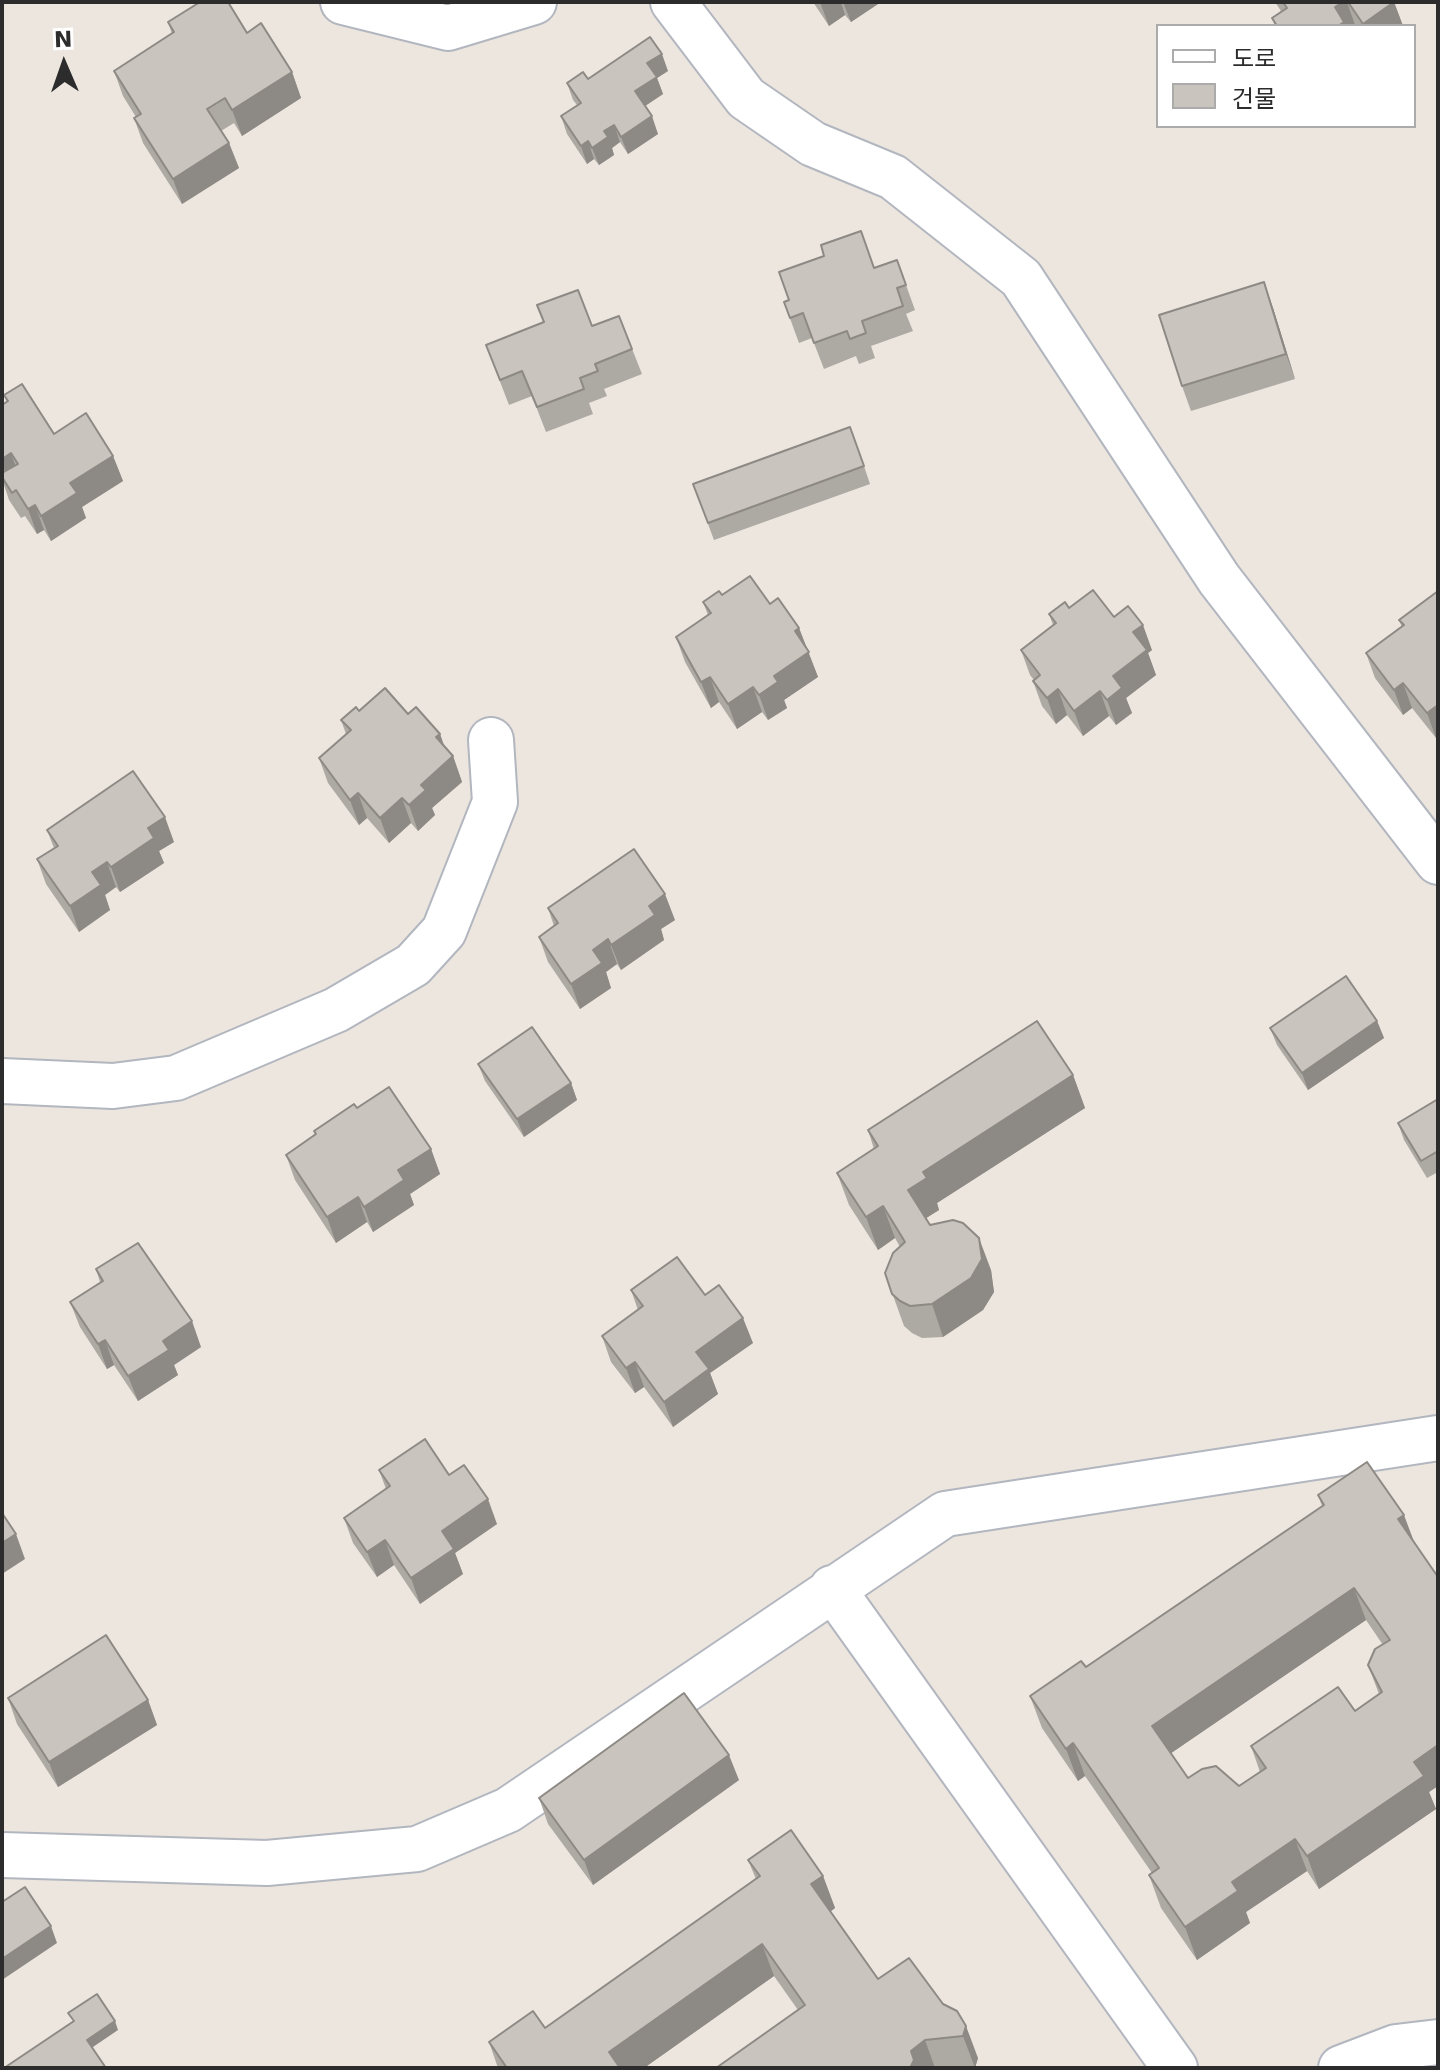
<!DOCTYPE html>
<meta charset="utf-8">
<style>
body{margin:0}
#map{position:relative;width:1440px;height:2070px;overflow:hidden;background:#ede6df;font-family:"DejaVu Sans","Noto Sans KR",sans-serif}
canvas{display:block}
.frame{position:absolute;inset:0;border:4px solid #2c2c2c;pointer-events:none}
.legend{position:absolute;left:1156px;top:24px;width:260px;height:104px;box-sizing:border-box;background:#fff;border:2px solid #ababab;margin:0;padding:10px 14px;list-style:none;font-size:24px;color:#2c2c2c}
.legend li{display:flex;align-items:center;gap:16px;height:40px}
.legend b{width:40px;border:2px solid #ababab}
.north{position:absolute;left:24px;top:24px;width:80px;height:80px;-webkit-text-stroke:6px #fff;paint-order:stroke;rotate:358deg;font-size:22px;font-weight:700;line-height:32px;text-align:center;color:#2c2c2c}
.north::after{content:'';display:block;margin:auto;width:28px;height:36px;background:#2c2c2c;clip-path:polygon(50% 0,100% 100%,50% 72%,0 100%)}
</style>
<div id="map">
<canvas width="1440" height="2070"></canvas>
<div class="frame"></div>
<ul class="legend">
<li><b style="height:10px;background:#fff"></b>도로</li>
<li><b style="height:22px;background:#c9c4bd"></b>건물</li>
</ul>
<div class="north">N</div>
</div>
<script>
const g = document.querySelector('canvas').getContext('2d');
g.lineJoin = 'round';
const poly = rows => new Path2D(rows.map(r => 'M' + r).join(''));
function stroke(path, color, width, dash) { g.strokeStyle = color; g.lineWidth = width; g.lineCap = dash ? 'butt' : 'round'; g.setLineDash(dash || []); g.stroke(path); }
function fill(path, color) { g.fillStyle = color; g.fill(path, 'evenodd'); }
const minor = poly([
 [343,2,448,28,534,2],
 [673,2,746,98,813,144,893,177,1021,278,1219,579,1438,862],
 [2,1081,113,1086,176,1078,336,1010,413,965,444,931,495,802,491,740],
 [832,1588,1175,2068],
 [2,1855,267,1863,417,1849,508,1810,945,1514,1438,1438],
 [1341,2068,1396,2047,1438,2042]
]);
stroke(minor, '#b2b6bf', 48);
stroke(minor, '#fff', 44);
fill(poly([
 [813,2,881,2,851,22,845,15,829,26],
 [1275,2,1394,2,1403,26,1356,26,1355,25,1354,26,1275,26,1272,18,1281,11],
 [168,22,247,33,292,72,301,98,242,136,234,123,221,131,229,143,239,168,182,204,143,143,134,118,136,117,123,96,114,71,172,34],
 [668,71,657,78,663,94,645,106,658,134,628,154,620,142,612,148,614,155,599,165,594,159,587,164,567,134,561,116,577,105,573,100,567,83,588,79],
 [897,260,915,310,906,314,913,331,871,346,875,358,859,364,856,356,824,369,812,338,799,343,784,302],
 [1273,308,1295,379,1191,411,1182,386],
 [619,316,642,374,604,389,607,396,589,403,593,414,546,432,532,396,509,405,486,345,592,326],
 [4,395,54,434,113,456,123,481,82,507,86,518,51,541,44,530,37,534,25,516,21,518,9,500,2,479,2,405,7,403],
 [864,466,870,484,714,540,693,484],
 [1438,591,1436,738,1412,708,1403,715,1375,678,1366,653,1402,627,1399,620],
 [703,602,770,604,799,628,818,677,784,700,787,708,768,720,762,712,737,729,719,702,711,708,685,662,676,637,708,615],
 [1069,608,1114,617,1152,650,1148,653,1156,675,1126,698,1132,713,1116,725,1109,716,1083,736,1067,715,1056,724,1042,706,1033,681,1034,680,1030,675,1021,650,1053,625,1049,614],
 [359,711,408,714,440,734,444,747,453,756,462,782,432,808,435,815,418,831,411,823,389,843,367,818,359,825,328,783,319,758,346,734,341,720],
 [47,830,174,842,159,851,164,863,120,892,116,887,105,895,110,910,79,932,46,884,37,859,54,848],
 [548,908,675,920,661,929,664,940,621,970,617,964,606,972,611,988,580,1009,548,962,539,937,554,926],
 [1377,1021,1384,1038,1308,1090,1277,1045,1270,1028],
 [478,1064,571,1083,577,1100,524,1137,485,1081],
 [1073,1075,1085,1108,937,1203,939,1210,926,1218,930,1225,991,1270,994,1292,983,1310,943,1337,922,1338,912,1333,904,1326,885,1273,900,1247,895,1238,878,1250,849,1205,837,1173,874,1149,868,1130],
 [1438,1099,1438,1172,1427,1178,1404,1140,1398,1123],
 [357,1108,431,1149,440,1174,410,1194,414,1205,373,1232,367,1222,336,1243,295,1180,286,1155,315,1135,314,1131],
 [96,1269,201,1347,174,1365,178,1375,138,1401,114,1365,107,1369,80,1327,70,1302,100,1282],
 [631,1290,705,1295,753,1343,710,1373,718,1394,673,1427,644,1387,635,1393,611,1362,602,1336,638,1310],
 [379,1470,449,1475,497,1524,455,1553,463,1574,420,1604,394,1565,377,1577,353,1543,344,1518,386,1489],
 [1318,1495,1414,1543,1438,1577,1438,1786,1429,1792,1436,1809,1319,1889,1307,1871,1246,1912,1250,1923,1197,1960,1161,1908,1149,1875,1152,1873,1085,1776,1078,1781,1042,1728,1030,1696,1086,1667,1322,1506],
 [1366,1620,1383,1645,1368,1665,1379,1694,1355,1711,1251,1746,1260,1772,1239,1786,1188,1778,1171,1753],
 [8,1698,148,1700,157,1725,58,1787,17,1724],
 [739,1780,593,1885,548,1824,539,1798],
 [748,1860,823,1876,835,1908,830,1912,878,1979,943,2004,978,2058,975,2068,716,2068,798,2010,774,1976,644,2068,498,2068,489,2042,545,2028,756,1879]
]), '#ada9a3');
fill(poly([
 [820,2,841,2,845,15,829,26],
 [843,2,881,2,851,22],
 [1343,2,1347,2,1355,25,1354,26,1338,26,1335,7],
 [1394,2,1403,26,1364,26,1363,24],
 [662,54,668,71,657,78,663,94,642,108,635,91,647,63],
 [292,72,301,98,242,136,232,110],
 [652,116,658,134,628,154,621,137],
 [614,125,620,142,612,148,614,155,599,165,592,148,604,131],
 [588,141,594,159,587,164,581,146],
 [229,143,239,168,182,204,173,179],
 [1264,282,1273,308,1295,379,1286,354],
 [11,453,20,479,10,485,2,463,2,459],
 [113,456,123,481,82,507,86,518,51,541,41,516,70,483],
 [35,505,44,530,37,534,28,509],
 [1143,625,1152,650,1148,653,1156,675,1126,698,1132,713,1116,725,1107,700,1113,676,1133,632],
 [799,628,818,677,784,700,787,708,768,720,759,695,774,676,795,631],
 [710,677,719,702,711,708,701,682],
 [1403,683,1412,708,1403,715,1394,690],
 [753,687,762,712,737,729,728,704],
 [1058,689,1067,715,1056,724,1047,698],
 [1100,691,1109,716,1083,736,1074,711],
 [1438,705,1438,737,1436,738,1427,713],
 [440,734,449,759,436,737],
 [453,756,462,782,432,808,435,815,418,831,409,805,421,785],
 [358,793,367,818,359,825,350,800],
 [402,798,411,823,389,843,380,818],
 [165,817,174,842,159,851,164,863,120,892,111,867,148,828],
 [107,862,116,887,105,895,110,910,79,932,70,906,92,872],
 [665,894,675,920,661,929,664,940,621,970,611,945,649,906],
 [608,939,617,964,606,972,611,988,580,1009,571,984,593,950],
 [1377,1021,1384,1038,1308,1090,1302,1073],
 [1073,1075,1085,1108,937,1203,939,1210,920,1222,908,1190,923,1172],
 [571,1083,577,1100,524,1137,517,1119],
 [431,1149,440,1174,410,1194,414,1205,373,1232,364,1207,398,1170],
 [358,1197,367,1222,336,1243,327,1217],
 [883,1206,895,1238,878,1250,866,1217],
 [979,1238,991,1270,994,1292,983,1310,943,1337,932,1304],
 [743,1318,753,1343,710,1373,718,1394,673,1427,664,1402,696,1352],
 [192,1321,201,1347,174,1365,178,1375,138,1401,128,1376,163,1341],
 [105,1340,114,1365,107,1369,98,1344],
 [635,1362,644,1387,635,1393,626,1368],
 [488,1499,497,1524,455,1553,463,1574,420,1604,411,1578,442,1531],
 [1404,1515,1416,1547,1398,1519],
 [16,1534,25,1559,2,1574,2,1543],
 [385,1540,394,1565,377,1577,367,1552],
 [1354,1588,1366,1620,1164,1758,1152,1726],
 [148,1700,157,1725,58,1787,49,1762],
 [1073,1743,1085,1776,1078,1781,1066,1749],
 [1438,1745,1438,1786,1429,1792,1436,1809,1319,1889,1307,1856,1414,1762],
 [729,1755,739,1780,593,1885,584,1860],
 [1295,1839,1307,1871,1246,1912,1250,1923,1197,1960,1185,1927,1232,1882],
 [823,1876,835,1908,823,1917,811,1884],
 [51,1926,57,1943,2,1980,2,1959],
 [762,1944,774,1976,644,2068,615,2068,609,2052],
 [115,2021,118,2030,90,2049,87,2040],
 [966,2026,978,2058,975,2068,963,2036],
 [925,2040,935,2068,910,2068,911,2051]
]), '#8d8984');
const building = poly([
 [200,2,228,2,247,33,261,23,292,72,232,110,225,98,207,109,229,143,173,179,134,118,141,114,114,71,174,32,168,22,200,2],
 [1283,2,1343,2,1335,7,1344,22,1338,26,1277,26,1272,18,1287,8,1283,2],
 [1348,2,1394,2,1363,24,1348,2],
 [650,37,662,54,647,63,657,77,635,91,652,116,621,137,614,125,604,131,608,137,592,148,588,141,581,146,561,116,581,103,567,83,583,72,588,79,650,37],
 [861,231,874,268,897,260,906,285,897,288,903,306,862,321,866,333,850,339,847,331,814,343,803,313,790,318,784,302,789,300,779,272,824,256,821,245,861,231],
 [1264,282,1286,354,1182,386,1159,315,1264,282],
 [578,290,592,326,619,316,632,349,595,364,598,371,580,378,584,389,537,407,522,371,500,380,486,345,544,322,537,305,578,290],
 [22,384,54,434,86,413,113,456,70,483,77,493,41,516,35,505,28,509,16,490,12,493,2,477,2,473,18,464,11,453,2,459,2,405,8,401,4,395,22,384],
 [850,427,864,466,708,523,693,484,850,427],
 [750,576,770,604,778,598,799,628,795,631,809,652,774,676,778,682,759,695,753,687,728,704,710,677,701,682,676,637,711,613,703,602,719,591,722,595,750,576],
 [1093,590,1114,617,1128,606,1143,625,1133,632,1147,650,1113,676,1122,688,1107,700,1100,691,1074,711,1058,689,1047,698,1033,681,1040,675,1021,650,1056,623,1049,614,1065,602,1069,608,1093,590],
 [1438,591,1438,705,1427,713,1403,683,1394,690,1366,653,1404,625,1399,620,1438,591],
 [385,688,408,714,416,707,440,734,436,737,453,756,421,785,426,790,409,805,402,798,380,818,358,793,350,800,319,758,351,730,341,720,356,707,359,711,385,688],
 [133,771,165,817,148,828,154,838,111,867,107,862,92,872,101,885,70,906,37,859,58,846,47,830,133,771],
 [634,849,665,894,649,906,655,915,611,945,608,939,593,950,602,963,571,984,539,937,558,923,548,908,634,849],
 [1346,976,1377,1021,1302,1073,1270,1028,1346,976],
 [1037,1021,1073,1075,923,1172,927,1178,908,1190,930,1225,953,1220,963,1223,979,1238,982,1259,971,1278,932,1304,910,1306,900,1301,892,1294,885,1273,893,1253,905,1242,883,1206,866,1217,837,1173,878,1146,868,1130,1037,1021],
 [532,1027,571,1083,517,1119,478,1064,532,1027],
 [389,1087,431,1149,398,1170,404,1180,364,1207,358,1197,327,1217,286,1155,316,1134,314,1131,354,1104,357,1108,389,1087],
 [1438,1099,1438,1151,1421,1161,1398,1123,1438,1099],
 [138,1243,192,1321,163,1341,169,1350,128,1376,105,1340,98,1344,70,1302,103,1281,96,1269,138,1243],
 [677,1257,705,1295,719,1285,743,1318,696,1352,709,1369,664,1402,635,1362,626,1368,602,1336,643,1306,631,1290,677,1257],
 [425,1439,449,1475,464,1465,488,1499,442,1531,454,1549,411,1578,385,1540,367,1552,344,1518,390,1486,379,1470,425,1439],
 [1367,1462,1404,1515,1398,1519,1438,1577,1438,1745,1414,1762,1424,1776,1307,1856,1295,1839,1232,1882,1238,1891,1185,1927,1149,1875,1159,1868,1073,1743,1066,1749,1030,1696,1081,1661,1086,1667,1324,1505,1318,1495,1367,1462],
 [1354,1588,1390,1640,1375,1649,1368,1665,1382,1692,1355,1711,1338,1687,1251,1746,1266,1768,1239,1786,1216,1766,1202,1769,1188,1778,1152,1726,1354,1588],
 [2,1513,16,1534,2,1543,2,1513],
 [106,1635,148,1700,49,1762,8,1698,106,1635],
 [684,1693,729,1755,584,1860,539,1798,684,1693],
 [791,1830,823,1876,811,1884,878,1979,909,1958,943,2004,957,2011,966,2026,963,2036,925,2040,911,2051,914,2060,910,2068,716,2068,805,2005,762,1944,609,2052,620,2068,507,2068,489,2042,533,2011,545,2028,760,1876,748,1860,791,1830],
 [25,1887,51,1926,2,1959,2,1902,25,1887],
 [97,1994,115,2021,87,2040,106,2068,4,2068,74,2021,68,2013,97,1994]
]);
fill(building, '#c9c4bd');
stroke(building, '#8d8984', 2);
</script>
